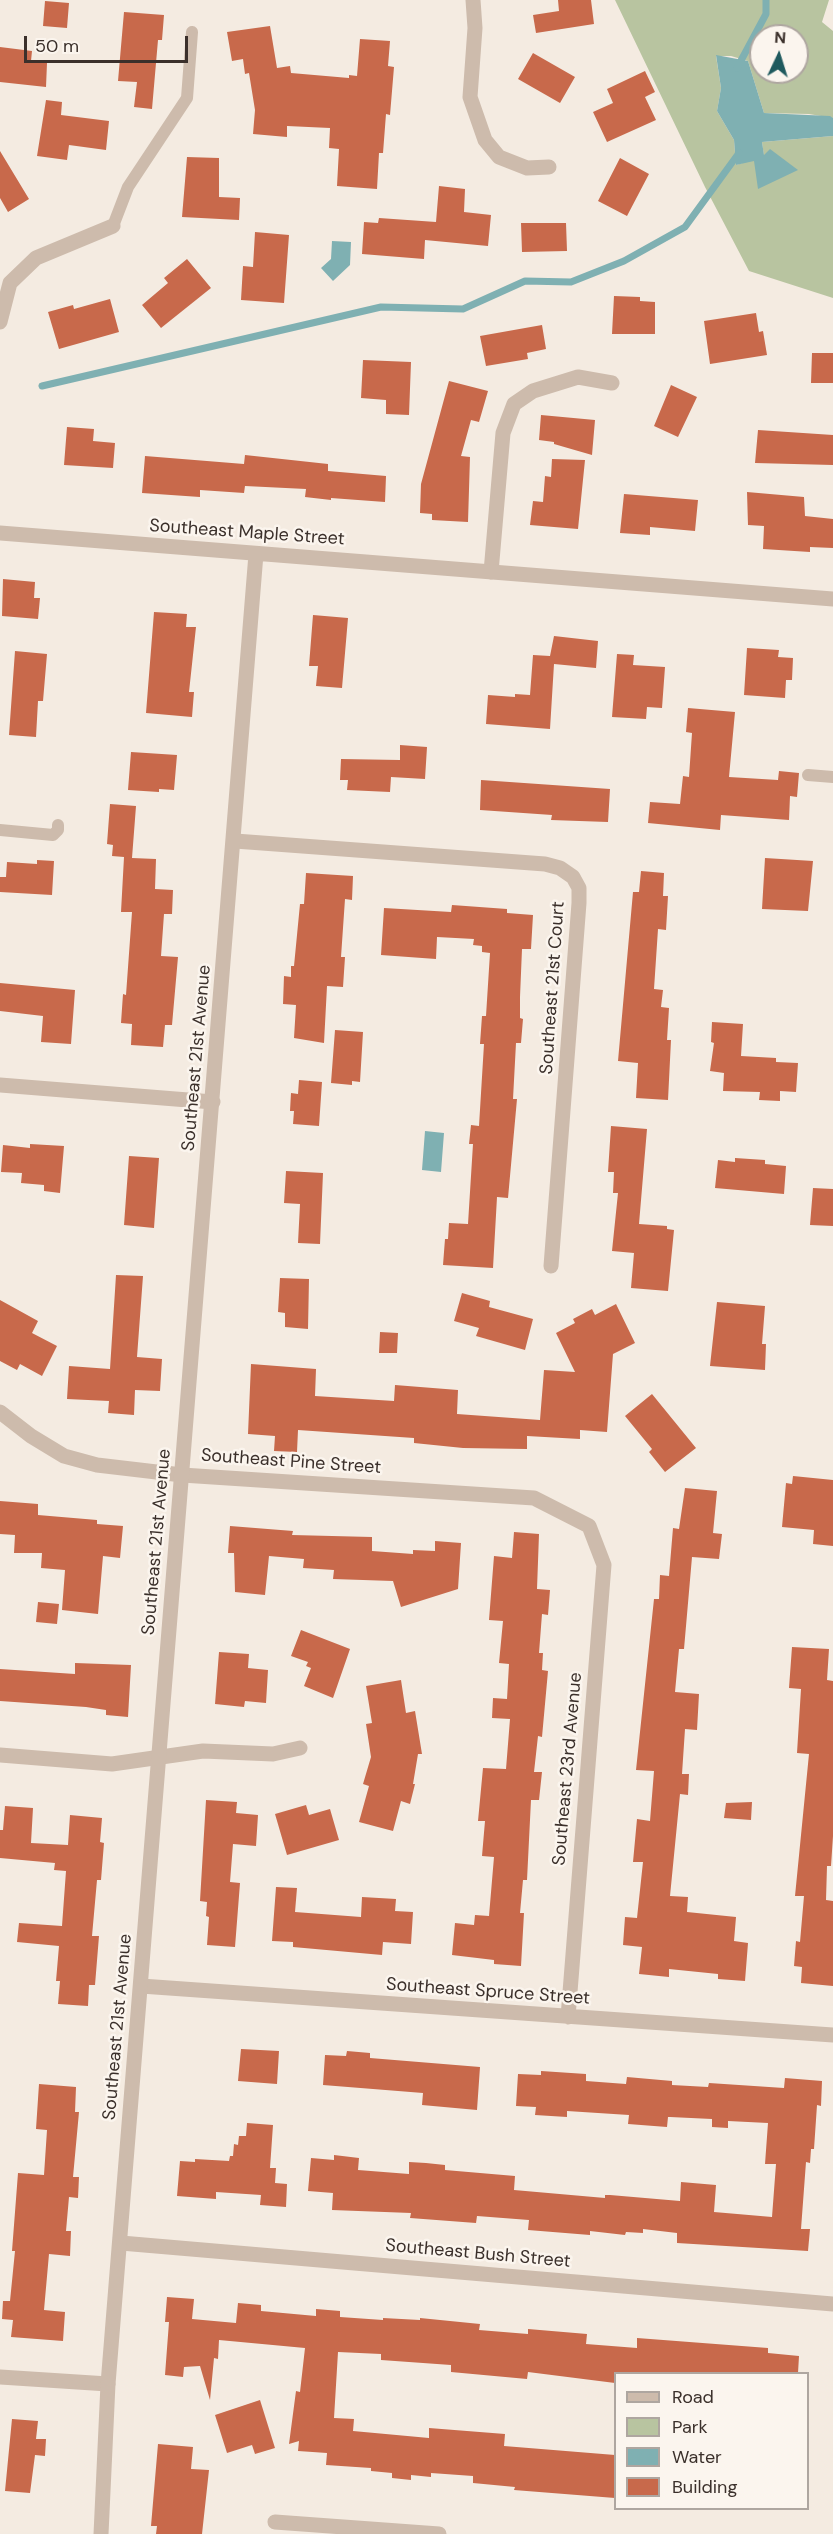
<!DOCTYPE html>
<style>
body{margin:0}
#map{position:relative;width:833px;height:2534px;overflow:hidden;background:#f4ebe1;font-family:"DM Sans",sans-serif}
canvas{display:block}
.legend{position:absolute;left:614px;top:2372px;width:195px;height:138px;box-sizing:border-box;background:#fbf5ee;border:2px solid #aea6a0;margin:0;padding:8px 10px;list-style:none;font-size:18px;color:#3b302b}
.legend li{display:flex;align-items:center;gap:12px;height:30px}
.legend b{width:30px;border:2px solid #aea6a0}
.north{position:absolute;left:749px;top:24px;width:60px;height:60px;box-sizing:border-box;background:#fbf5ee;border:2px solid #aea6a0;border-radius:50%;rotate:4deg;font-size:16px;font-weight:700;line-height:24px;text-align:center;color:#3b302b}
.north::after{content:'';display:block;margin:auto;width:21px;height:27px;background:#1f5a5e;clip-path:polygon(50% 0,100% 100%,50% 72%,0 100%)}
.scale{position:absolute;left:24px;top:36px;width:164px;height:27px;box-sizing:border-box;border:3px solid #3b302b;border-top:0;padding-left:8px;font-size:18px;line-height:21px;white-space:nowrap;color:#3b302b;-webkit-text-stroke:4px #fbf5ee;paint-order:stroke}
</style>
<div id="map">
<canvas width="833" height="2534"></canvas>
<ul class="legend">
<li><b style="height:8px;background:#cdbbac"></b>Road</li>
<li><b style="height:16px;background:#b8c4a0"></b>Park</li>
<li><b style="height:16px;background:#7fb0b2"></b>Water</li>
<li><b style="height:16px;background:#c8694b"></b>Building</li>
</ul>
<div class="north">N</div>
<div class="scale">50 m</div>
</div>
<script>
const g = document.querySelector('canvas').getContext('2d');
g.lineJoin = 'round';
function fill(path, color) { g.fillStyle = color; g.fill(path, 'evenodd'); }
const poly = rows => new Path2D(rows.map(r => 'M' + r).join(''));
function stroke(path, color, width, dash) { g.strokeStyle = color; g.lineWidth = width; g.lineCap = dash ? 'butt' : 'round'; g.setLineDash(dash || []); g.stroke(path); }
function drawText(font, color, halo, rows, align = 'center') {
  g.font = font + ' "DM Sans",sans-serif'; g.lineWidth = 5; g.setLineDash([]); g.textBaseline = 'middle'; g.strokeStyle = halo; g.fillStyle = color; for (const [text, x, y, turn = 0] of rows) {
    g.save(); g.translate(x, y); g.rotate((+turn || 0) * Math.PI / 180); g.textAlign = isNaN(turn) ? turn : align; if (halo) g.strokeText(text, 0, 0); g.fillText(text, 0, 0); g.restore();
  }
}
fill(poly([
 [615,0,829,0,822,22,833,31,833,118,809,114,764,113,748,61,731,56,716,56,721,88,717,111,734,140,736,165,764,156,762,142,833,136,833,298,749,271,705,187],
 [761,36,797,36,797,72,761,72]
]), '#b8c4a0');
fill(poly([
 [716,55,748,61,764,113,830,116,833,118,833,136,762,142,764,155,770,149,798,170,758,189,754,161,736,165,734,140,717,111,721,88],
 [332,241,351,242,350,265,333,281,321,268,331,259],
 [425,1131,444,1133,441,1172,422,1170]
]), '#7fb0b2');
stroke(poly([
 [737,68,766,14,766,0],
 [42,386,381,307,463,309,525,281,571,282,624,261,685,227,739,153]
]), '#7fb0b2', 7);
fill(poly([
 [558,0,591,0,594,24,536,33,533,15,559,11],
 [45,1,69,3,67,28,43,26],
 [124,12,164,15,162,40,158,40,152,109,134,107,137,82,118,81],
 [270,26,277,68,290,66,291,73,349,78,349,75,357,76,360,39,390,41,388,66,394,67,390,115,386,114,383,153,379,153,377,189,337,186,339,149,329,148,330,128,287,126,287,137,253,134,255,110,249,73,245,74,243,59,232,61,227,32],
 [0,47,32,51,31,61,47,63,46,87,0,82],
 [533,53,575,77,560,103,518,79],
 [645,71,655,92,645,97,656,120,607,142,593,112,613,103,607,89],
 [46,100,62,102,61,115,109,121,106,150,69,145,67,160,37,156],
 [0,151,29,199,8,212,0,198],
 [187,157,219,158,219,197,240,198,239,220,182,217],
 [620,158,649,174,627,216,598,201],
 [439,186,465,189,464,212,491,215,488,246,425,240,424,259,362,254,364,222,378,223,379,218,436,222],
 [521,223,566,223,567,251,522,252],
 [255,232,289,235,284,303,241,300,243,266,253,267],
 [187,259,211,288,161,328,142,305,168,283,164,278],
 [614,296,640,297,640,301,655,302,655,334,612,334],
 [110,299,119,332,59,349,48,312,73,305,74,309],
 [756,313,759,332,763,331,767,355,710,364,704,321],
 [542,325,546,349,527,353,528,359,486,366,480,336],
 [812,353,833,353,833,383,811,383],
 [363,360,411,362,409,415,386,414,386,400,361,398],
 [449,381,488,391,479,422,471,420,461,456,470,457,468,522,432,520,432,514,420,513,421,484],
 [671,385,697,397,678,437,654,426],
 [541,415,595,420,592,455,554,444,554,442,539,440],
 [67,427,94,429,93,441,115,443,113,468,64,465],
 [758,430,833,435,833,465,755,463],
 [245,455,328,464,328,471,386,476,385,502,331,498,331,500,305,497,306,489,245,486,244,493,200,490,200,497,142,493,145,456,244,464],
 [552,459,585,460,578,529,530,525,533,501,543,502,545,476,551,477],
 [747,492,804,497,805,516,833,519,833,548,810,547,810,552,763,549,764,526,748,525],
 [624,494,698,500,695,531,650,527,650,535,620,533],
 [3,579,35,582,34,598,40,598,38,619,2,616],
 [154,612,187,614,186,627,196,627,189,692,194,692,192,717,146,713],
 [313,615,348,618,342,688,316,686,318,666,309,666],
 [554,636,598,641,596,668,554,664,550,729,486,724,488,695,515,697,515,694,530,695,533,655,550,656],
 [747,648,779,650,778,657,793,658,792,680,786,680,785,698,744,695],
 [15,651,47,654,43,701,38,701,36,737,9,735],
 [617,654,634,655,633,665,665,667,662,708,647,707,646,719,612,717],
 [688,708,735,712,729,777,778,780,779,771,799,773,797,797,790,796,789,820,721,815,720,830,648,823,650,802,680,804,683,776,689,777,692,733,686,732],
 [400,745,427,747,425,779,391,777,390,792,347,790,348,780,340,780,341,759,400,760],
 [131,752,177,755,174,790,159,789,159,792,128,790],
 [481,780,610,789,608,822,551,820,552,815,480,810],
 [110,804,136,806,132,858,156,859,155,889,173,890,172,914,164,914,161,956,178,957,172,1025,165,1025,163,1047,131,1045,132,1024,121,1023,123,994,126,995,132,912,121,912,124,857,112,856,113,845,107,844],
 [765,858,813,861,808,911,762,909],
 [37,860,54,861,52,895,0,892,0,877,6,877,7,862,37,864],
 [641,871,664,873,663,896,668,896,666,930,658,929,654,989,663,990,661,1007,669,1008,667,1040,671,1040,668,1100,636,1098,638,1063,618,1061,633,892,639,892],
 [306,873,353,876,352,900,345,899,341,957,345,957,343,987,327,986,324,1043,294,1038,296,1005,283,1004,284,976,291,977,291,966,294,966,300,904,304,904],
 [452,905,507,909,507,913,533,915,531,949,522,949,520,997,520,1018,523,1019,521,1043,516,1043,513,1099,517,1099,508,1198,497,1197,493,1268,443,1265,445,1239,448,1239,449,1223,468,1224,473,1144,469,1144,471,1125,479,1126,484,1044,480,1044,482,1016,486,1016,490,953,482,952,482,946,473,945,474,939,437,937,436,959,381,955,384,908,451,912],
 [0,983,75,990,71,1044,41,1042,43,1016,0,1011],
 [712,1022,743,1024,741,1056,776,1058,776,1062,798,1063,796,1092,780,1091,780,1101,759,1100,760,1092,723,1091,724,1073,710,1071,714,1043,711,1042],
 [335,1030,363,1032,360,1082,352,1081,352,1085,331,1083],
 [299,1080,322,1082,319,1126,293,1124,294,1111,290,1111,291,1093,298,1094],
 [611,1126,647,1129,639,1224,667,1226,667,1229,674,1230,668,1291,631,1288,634,1253,612,1251,618,1193,613,1193,614,1172,608,1172],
 [30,1144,64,1146,60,1193,44,1191,44,1185,21,1183,22,1173,1,1172,3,1145,30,1148],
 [129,1156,159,1158,154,1228,124,1225],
 [735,1158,765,1160,765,1164,786,1166,784,1194,715,1188,718,1160,735,1162],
 [286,1171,323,1173,320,1244,298,1243,300,1204,284,1203],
 [813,1188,833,1189,833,1226,810,1225],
 [116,1275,143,1276,137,1357,162,1359,160,1391,135,1390,134,1415,108,1413,109,1401,67,1399,69,1366,110,1369],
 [280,1278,309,1279,308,1329,285,1327,285,1313,278,1312],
 [462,1293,490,1301,489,1307,533,1319,525,1350,476,1336,479,1328,454,1321],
 [0,1300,38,1321,32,1333,57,1346,42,1376,20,1364,17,1370,0,1361],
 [717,1302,765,1306,762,1344,766,1344,765,1370,710,1366],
 [616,1304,635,1343,613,1354,607,1432,580,1430,580,1439,527,1436,527,1449,463,1448,414,1443,414,1438,298,1430,297,1452,274,1451,275,1436,248,1434,251,1364,316,1369,315,1396,394,1401,395,1385,458,1390,457,1414,540,1420,544,1370,575,1372,556,1333,575,1323,573,1319,592,1309,595,1315],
 [380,1332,398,1333,397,1353,379,1353],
 [652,1394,696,1448,665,1472,649,1452,652,1449,625,1416],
 [793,1476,833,1480,833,1546,813,1544,814,1530,782,1527,786,1483,792,1484],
 [685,1488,717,1491,713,1533,722,1534,719,1559,692,1557,684,1649,679,1649,675,1692,699,1694,697,1730,685,1729,682,1774,689,1774,688,1795,680,1794,670,1896,688,1897,687,1912,736,1917,734,1941,748,1943,745,1981,718,1979,718,1974,669,1969,669,1977,639,1974,642,1947,623,1945,625,1917,637,1918,643,1862,633,1862,637,1819,650,1821,654,1771,636,1770,654,1599,659,1599,660,1575,669,1576,673,1528,679,1529],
 [0,1501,38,1504,38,1515,97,1520,97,1524,123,1526,120,1558,103,1556,98,1614,62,1610,65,1570,41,1568,42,1553,14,1553,15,1535,0,1534],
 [230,1526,293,1531,292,1535,372,1537,372,1551,413,1554,413,1550,435,1551,435,1541,461,1543,458,1589,401,1607,393,1581,333,1579,334,1570,303,1568,304,1559,269,1556,265,1595,235,1592,234,1553,228,1553],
 [514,1532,539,1534,537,1589,550,1590,548,1615,542,1614,539,1653,543,1653,542,1670,548,1671,542,1737,538,1736,534,1772,542,1772,539,1800,531,1800,527,1880,523,1880,520,1913,524,1913,521,1966,494,1964,494,1960,452,1955,455,1923,474,1925,475,1915,489,1916,494,1857,482,1856,485,1821,478,1821,483,1768,506,1769,510,1719,492,1718,493,1698,507,1699,509,1664,499,1663,503,1621,489,1620,494,1556,512,1558],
 [38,1602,59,1604,57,1624,36,1622],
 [301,1630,350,1649,333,1698,304,1686,311,1668,306,1666,308,1662,291,1656],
 [792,1647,829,1649,827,1680,833,1681,833,1836,831,1866,827,1866,826,1900,833,1901,833,1986,801,1983,802,1967,794,1966,796,1941,800,1942,804,1896,795,1896,809,1754,797,1753,801,1689,789,1688],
 [219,1652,249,1654,248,1668,268,1670,266,1703,245,1701,244,1707,215,1704],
 [75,1663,131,1665,128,1717,106,1715,106,1710,86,1707,0,1701,0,1669,75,1674],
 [401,1680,406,1713,415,1711,422,1754,418,1754,413,1784,415,1784,410,1804,401,1801,393,1831,359,1822,369,1786,363,1784,371,1757,366,1724,372,1723,366,1686],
 [206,1800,237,1802,236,1813,258,1815,256,1846,233,1844,230,1882,240,1883,235,1947,207,1945,209,1917,206,1916,207,1902,200,1901],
 [752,1802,751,1820,724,1818,726,1803],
 [306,1805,309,1815,330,1809,339,1840,287,1855,275,1814],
 [5,1806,33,1808,31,1843,68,1845,70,1815,102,1818,100,1842,104,1843,101,1880,97,1880,92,1936,99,1936,95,1985,89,1985,88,2006,58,2004,60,1981,56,1981,59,1946,17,1942,19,1923,62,1926,66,1871,54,1870,55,1863,0,1858,0,1830,3,1830],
 [276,1887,297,1888,295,1912,361,1917,362,1897,396,1899,395,1911,413,1912,411,1944,383,1942,382,1955,293,1947,293,1942,272,1941],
 [241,2049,279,2051,277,2084,238,2081],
 [347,2051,370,2053,370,2058,480,2067,477,2110,422,2105,423,2093,323,2085,325,2055,346,2056],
 [541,2071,586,2074,586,2081,626,2084,627,2077,672,2081,672,2085,708,2087,709,2083,784,2088,785,2078,822,2081,821,2106,817,2105,814,2149,811,2149,810,2163,806,2162,801,2229,810,2229,808,2251,677,2243,677,2233,643,2229,643,2233,626,2232,625,2235,590,2231,590,2235,528,2230,529,2220,477,2216,476,2223,410,2218,411,2213,332,2210,333,2193,308,2191,311,2158,334,2160,334,2155,359,2158,358,2170,409,2174,409,2162,426,2163,445,2165,445,2170,515,2176,514,2190,605,2198,605,2195,610,2195,680,2201,681,2182,716,2185,714,2212,772,2217,776,2164,765,2164,768,2123,728,2121,728,2128,712,2127,712,2119,670,2117,668,2117,667,2127,628,2124,629,2115,567,2111,567,2117,535,2115,536,2107,516,2106,518,2074,541,2075],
 [39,2084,76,2087,75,2112,79,2112,73,2177,79,2177,78,2198,69,2197,66,2231,71,2231,70,2256,49,2254,44,2310,65,2312,63,2341,11,2337,13,2320,2,2319,3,2301,10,2301,15,2251,12,2251,18,2173,44,2175,47,2130,36,2129],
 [247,2123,273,2125,270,2168,276,2168,275,2183,287,2184,286,2207,260,2205,261,2195,216,2192,216,2199,177,2196,180,2161,195,2162,195,2159,229,2161,230,2156,233,2156,234,2144,238,2145,239,2136,246,2136],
 [167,2297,194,2299,192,2319,236,2323,238,2303,261,2305,261,2311,316,2316,316,2309,340,2311,340,2317,383,2320,383,2318,420,2320,420,2318,480,2324,479,2330,528,2334,528,2329,587,2334,586,2344,637,2348,637,2338,768,2348,768,2353,799,2356,798,2373,615,2373,615,2383,528,2372,527,2379,451,2372,451,2365,381,2360,381,2354,338,2352,334,2418,354,2419,353,2431,429,2438,429,2428,505,2434,504,2446,615,2455,615,2498,514,2490,515,2487,473,2483,473,2476,431,2473,431,2477,411,2475,411,2480,392,2478,392,2473,371,2471,371,2468,326,2465,327,2453,298,2451,299,2441,289,2444,296,2391,300,2392,305,2348,219,2340,218,2359,214,2358,210,2400,200,2366,184,2367,183,2377,165,2375,169,2322,165,2322],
 [260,2400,275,2448,255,2454,252,2445,227,2453,215,2415],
 [12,2419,38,2421,36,2439,46,2439,45,2456,35,2455,30,2493,5,2491],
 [158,2444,193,2447,191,2469,209,2470,202,2534,156,2534,157,2526,151,2526]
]), '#c8694b');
stroke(poly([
 [113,226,128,187,187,98,192,32],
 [808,775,833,777],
 [0,830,53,835,58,830,58,825]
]), '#cdbbac', 12);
stroke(poly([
 [473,0,475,28,470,97,485,140,499,157,527,168,549,167],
 [0,322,10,283,36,258,113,226],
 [491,572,503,433,514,404,533,391,578,377,612,383],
 [235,841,545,864,560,868,573,877,579,888,579,903,551,1266],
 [0,1085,213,1102],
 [0,1412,31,1436,64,1456,97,1465,182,1475,534,1498,589,1526,604,1565,568,2017],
 [0,1755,112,1764,203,1751,273,1754,300,1748],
 [141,1986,833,2035],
 [121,2243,833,2304],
 [0,2377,108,2384],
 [275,2522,439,2534]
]), '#cdbbac', 15);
stroke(poly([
 [0,533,833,599],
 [101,2534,108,2384,256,554]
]), '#cdbbac', 15);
drawText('18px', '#3b302b', '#fbf5ee', [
 ["Southeast Maple Street",247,533,4],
 ["Southeast 21st Court",553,988,-86],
 ["Southeast 21st Avenue",197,1058,-85],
 ["Southeast Pine Street",291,1462,4],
 ["Southeast 21st Avenue",157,1542,-85],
 ["Southeast 23rd Avenue",568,1769,-85],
 ["Southeast Spruce Street",488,1992,4],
 ["Southeast 21st Avenue",118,2027,-85],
 ["Southeast Bush Street",478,2254,5]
]);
</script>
